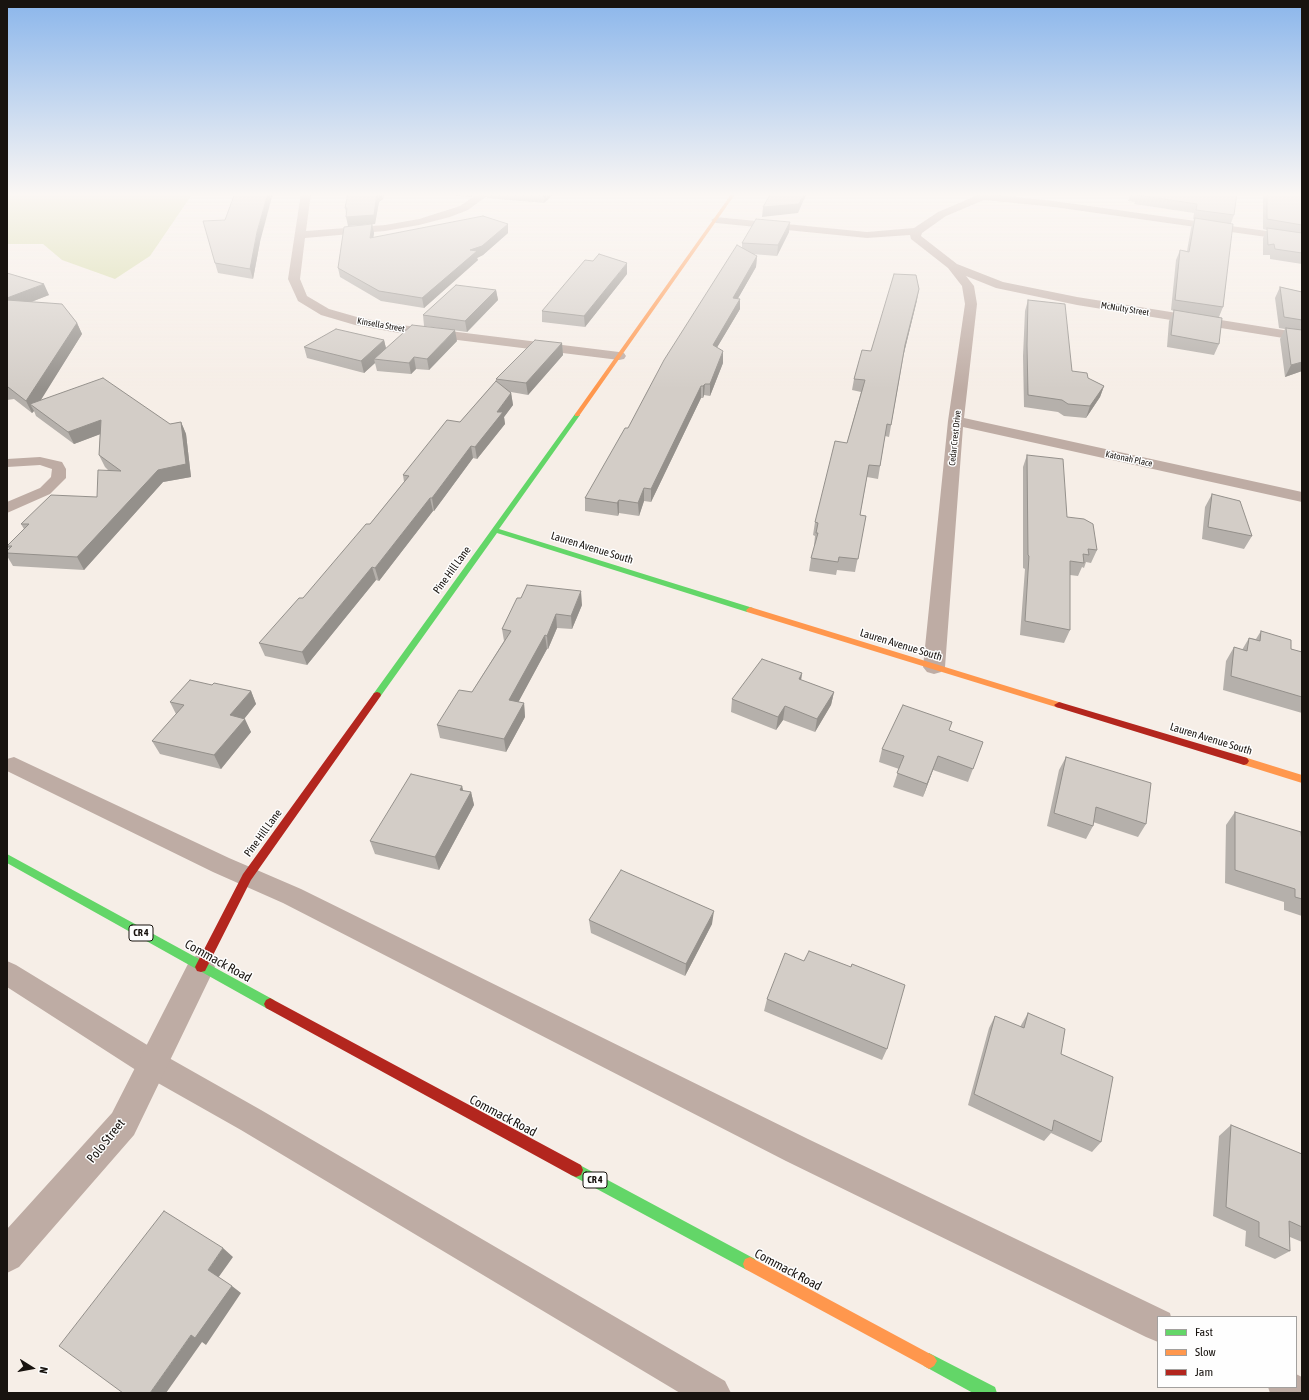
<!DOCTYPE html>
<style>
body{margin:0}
#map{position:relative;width:1309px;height:1400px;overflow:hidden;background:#f6eee7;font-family:"Asap Condensed",sans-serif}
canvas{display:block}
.frame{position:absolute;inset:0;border:8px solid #18130f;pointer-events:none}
.legend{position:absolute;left:1157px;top:1316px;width:140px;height:72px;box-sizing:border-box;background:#fefefe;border:1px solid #a2a09e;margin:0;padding:5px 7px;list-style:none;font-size:12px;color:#18130f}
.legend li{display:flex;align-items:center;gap:8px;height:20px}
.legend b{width:20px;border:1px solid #a2a09e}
.north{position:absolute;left:12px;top:1348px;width:40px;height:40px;-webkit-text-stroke:3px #fefefe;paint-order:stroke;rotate:101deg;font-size:11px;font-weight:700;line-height:16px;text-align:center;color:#18130f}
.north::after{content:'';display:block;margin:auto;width:14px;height:18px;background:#18130f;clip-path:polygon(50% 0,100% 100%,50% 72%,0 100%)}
</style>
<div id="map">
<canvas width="1309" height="1400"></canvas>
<div class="frame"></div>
<ul class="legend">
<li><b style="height:5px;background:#63d668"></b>Fast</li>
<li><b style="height:5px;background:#ff974d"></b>Slow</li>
<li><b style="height:5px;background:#b3261e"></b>Jam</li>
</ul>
<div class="north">N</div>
</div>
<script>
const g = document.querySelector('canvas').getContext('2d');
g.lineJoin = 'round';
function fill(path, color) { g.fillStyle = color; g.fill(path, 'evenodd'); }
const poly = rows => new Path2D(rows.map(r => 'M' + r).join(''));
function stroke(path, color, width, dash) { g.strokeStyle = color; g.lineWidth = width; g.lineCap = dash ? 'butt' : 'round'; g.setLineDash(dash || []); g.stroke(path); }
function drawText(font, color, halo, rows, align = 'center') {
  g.font = font + ' "Asap Condensed",sans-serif'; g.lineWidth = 3; g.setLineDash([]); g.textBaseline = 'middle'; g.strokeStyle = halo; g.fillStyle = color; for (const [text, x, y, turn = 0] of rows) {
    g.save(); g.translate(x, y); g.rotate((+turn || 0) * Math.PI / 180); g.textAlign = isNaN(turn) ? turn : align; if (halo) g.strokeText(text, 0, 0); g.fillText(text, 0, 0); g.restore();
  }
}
fill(poly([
 [7,193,193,193,150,256,115,279,62,260,43,244,7,244]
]), '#d4daa4');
fill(poly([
 [40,457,62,462,66,469,66,478,50,494,7,513,7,502,40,488,51,477,52,469,40,465,7,467,7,459,40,457],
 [14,757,229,858,301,889,808,1139,1170,1313,1171,1317,1158,1317,1158,1342,1146,1337,786,1161,283,903,213,872,7,771,7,759,14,757],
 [7,961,16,965,162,1054,261,1110,725,1381,731,1393,680,1393,241,1130,142,1074,7,987,7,961],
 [1296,1374,1302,1377,1302,1393,1270,1393,1268,1387,1296,1387,1296,1374]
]), '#beaca4');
fill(poly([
 [301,193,311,193,306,231,385,225,419,219,460,206,479,193,491,193,468,210,450,217,419,225,385,231,305,238,300,279,307,296,329,309,357,317,393,324,619,352,624,353,626,356,624,359,619,360,393,332,355,325,321,315,298,301,288,279,301,193],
 [978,193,1054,201,1302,236,1302,242,1054,207,984,200,946,216,922,233,921,236,957,264,1003,282,1077,297,1302,333,1302,341,1077,305,996,288,966,276,974,286,977,304,964,418,1302,492,1302,502,963,427,945,667,941,672,934,674,927,672,923,667,948,421,965,304,962,286,948,268,911,239,910,235,867,238,716,223,711,220,716,217,867,232,914,228,938,212,978,195,978,193],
 [201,954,211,958,215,967,134,1135,19,1267,7,1273,7,1229,112,1113,191,958,201,954]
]), '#beaca4');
fill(poly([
 [577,413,580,415,499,529,753,608,754,610,753,612,747,612,497,533,380,697,374,697,373,695,374,693,575,414,577,413],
 [7,854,274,1000,276,1004,274,1008,270,1010,266,1008,7,863,7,854],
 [576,1163,755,1259,757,1264,755,1269,750,1271,745,1269,571,1175,569,1170,571,1165,576,1163],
 [929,1353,995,1387,997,1393,973,1393,924,1366,921,1361,924,1356,929,1353]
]), '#63d668');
fill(poly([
 [732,193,736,193,579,416,575,416,575,414,732,193],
 [750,607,1062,703,1064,705,1059,708,747,612,746,610,750,607],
 [1244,757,1302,775,1302,783,1241,764,1239,761,1241,758,1244,757],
 [750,1257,934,1356,937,1361,934,1366,929,1369,924,1366,745,1269,743,1264,745,1259,750,1257]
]), '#ff974d');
fill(poly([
 [377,692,380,693,381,695,380,697,251,880,205,971,201,972,197,971,195,967,197,963,243,874,374,693,377,692],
 [1059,702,1244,757,1247,758,1249,761,1247,764,1244,765,1056,707,1054,705,1059,702],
 [270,998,581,1165,583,1170,581,1175,576,1177,571,1175,266,1008,264,1004,266,1000,270,998]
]), '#b3261e');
fill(poly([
 [348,193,384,193,383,199,379,202,375,224,346,214,345,208],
 [429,193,476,193,471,197],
 [486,193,555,193,544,203,487,198],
 [1131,193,1237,193,1234,215,1231,223,1223,307,1219,317,1219,344,1214,355,1167,347,1169,321,1174,311,1171,310,1176,260,1180,250,1187,251,1191,228,1194,219,1193,219,1194,213,1134,204,1135,202,1128,201],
 [1263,193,1302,193,1302,264,1270,259,1270,255,1263,255,1263,238,1267,230,1263,229],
 [372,224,374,233,373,238,508,233,483,255,477,258,478,260,424,308,381,301,340,277,338,268],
 [789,232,777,256,752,254,757,256,756,267,738,298,740,309,717,347,723,363,710,396,704,395,703,398,701,398,651,502,644,501,639,516,619,513,618,516,585,511,585,498,742,248,742,243],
 [260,242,253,279,218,273,215,263],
 [7,273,49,295,31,302,77,323,82,334,40,400,170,424,181,422,186,434,191,477,163,482,84,570,13,566,7,556,7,551,9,549,7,546,24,529,21,524,97,497,109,471,105,467,99,455,100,434,74,444,36,416,34,411,32,413,14,399,7,400],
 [627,274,585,327,542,322,542,311],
 [1280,287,1302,292,1302,371,1285,377,1280,339,1285,329,1279,328,1275,298],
 [496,290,498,300,467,332,424,326,423,315],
 [917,300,904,353,889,437,885,436,878,479,867,477,860,515,866,516,855,572,837,570,836,575,809,571,811,558,815,546,814,546,815,536,813,535,815,522,847,443,861,392,852,390,854,379,871,351],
 [1028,300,1072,371,1088,378,1104,386,1100,397,1086,418,1064,416,1058,412,1024,407,1023,356,1025,311],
 [384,340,386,349,457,341,429,370,416,369,411,374,377,371,375,363,364,373,307,358,304,347],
 [562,343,563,355,528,395,511,392,513,405,504,417,505,424,477,459,473,458,434,511,433,511,379,581,376,580,307,665,265,656,259,643,303,598,370,524,404,482,403,475,460,422,496,381,496,379],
 [1027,455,1067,517,1097,550,1091,563,1086,562,1084,568,1082,567,1078,576,1070,575,1070,630,1064,643,1020,635,1025,569,1023,568,1023,467],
 [1212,494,1252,536,1244,549,1202,539,1205,507],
 [521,598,582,605,572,629,557,628,548,649,547,649,518,702,524,703,525,717,506,752,440,738,437,725,472,692,504,641,502,629],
 [1261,631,1291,649,1302,652,1302,713,1223,690,1226,661,1234,647,1242,650,1249,638,1256,639],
 [802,673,801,680,834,692,831,705,815,732,783,720,776,730,731,712,732,699],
 [251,691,256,704,244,719,251,732,221,769,160,754,152,741,176,714,170,702],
 [949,730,983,742,968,782,933,770,923,797,893,787,899,769,879,762,882,749],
 [1066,757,1146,824,1138,837,1093,822,1093,826,1086,839,1047,826,1059,770],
 [462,786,463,791,471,792,474,805,439,870,375,854,370,841],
 [1235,812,1302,843,1302,916,1284,910,1284,902,1225,883,1226,825],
 [589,920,712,924,685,976,591,933],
 [804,961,887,1049,882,1060,764,1011,767,999],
 [1028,1013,1061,1054,1101,1142,1092,1152,1051,1133,1044,1141,968,1105,989,1028,995,1016,1020,1027],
 [1231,1125,1302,1154,1302,1242,1290,1237,1290,1251,1275,1259,1245,1246,1246,1231,1213,1216,1219,1136]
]), '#b5b0ab');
fill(poly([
 [268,193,273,193,260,242,253,279,250,269,257,232],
 [377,193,384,193,383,199,379,202,375,224,348,226,346,217],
 [470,193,476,193,471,197],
 [544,193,555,193,544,203,543,194],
 [804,193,807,193,798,213,762,217,763,207],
 [790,222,789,232,777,256,778,245],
 [372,224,374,233,372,247,370,238],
 [508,224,508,233,483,255,477,258,478,260,424,308,422,298,470,250],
 [757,256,756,267,732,309,733,298],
 [627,263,627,274,585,327,584,316],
 [44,284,49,295,8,311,7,298],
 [919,289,917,300,903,357,905,345],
 [496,290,498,300,467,332,465,321],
 [740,299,740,309,712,356,713,345],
 [77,323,82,334,36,408,30,404,34,411,32,413,26,401],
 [455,330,457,341,429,370,427,359],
 [384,340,387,352,374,359,375,363,364,373,361,361],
 [562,343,563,355,528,395,526,383],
 [723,351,723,363,710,396,710,384],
 [414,357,416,369,411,374,409,363],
 [1302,362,1302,371,1285,377,1291,365],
 [705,384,704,395,703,398,703,386],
 [701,386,701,398,651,502,651,489],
 [1104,386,1100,397,1086,418,1090,406],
 [511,393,513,405,504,417,505,424,477,459,475,447,497,412],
 [101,420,106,432,74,444,68,432],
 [181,422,186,434,191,477,163,482,84,570,77,557],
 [471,446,473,458,434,511,432,498],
 [644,488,644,501,639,516,638,503],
 [430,498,433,511,379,581,375,568],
 [619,500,619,513,618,516,617,503],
 [372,567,376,580,307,665,302,652],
 [581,591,582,605,572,629,571,616],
 [556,614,557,628,548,649,547,636],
 [545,635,547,649,512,714,509,700],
 [802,673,800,687,799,679],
 [251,691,256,704,236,729,230,715],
 [834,692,831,705,815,732,817,719],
 [524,703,525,717,506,752,504,739],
 [785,706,783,720,776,730,778,717],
 [245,719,251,732,221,769,214,755],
 [938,756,933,770,923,797,927,784],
 [462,786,465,799,460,790],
 [471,792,474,805,439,870,435,857],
 [714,911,712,924,685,976,686,964],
 [223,1248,233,1257,218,1278,208,1270],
 [232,1286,241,1293,206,1345,202,1342,166,1393,150,1393,191,1335]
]), '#94908b');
const building = poly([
 [235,193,268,193,257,232,250,269,215,263,203,221,225,220,235,193],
 [348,193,377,193,374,215,346,217,347,208,345,208,348,193],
 [771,193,804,193,799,204,763,207,771,193],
 [1138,193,1237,193,1234,215,1196,210,1197,204,1137,195,1138,193],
 [1267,193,1302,193,1302,225,1267,219,1267,193],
 [483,216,508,224,482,246,470,250,477,251,422,298,379,291,338,268,344,227,372,224,370,238,483,216],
 [1195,218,1233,224,1223,307,1175,300,1180,250,1189,252,1195,218],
 [756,219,790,222,778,245,742,243,756,219],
 [1267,228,1302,233,1302,253,1275,249,1274,244,1268,245,1267,228],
 [737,245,757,256,733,298,740,299,713,345,723,351,710,384,705,384,703,386,701,386,651,489,644,488,638,503,619,500,617,503,585,498,625,428,628,428,664,360,737,245],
 [599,254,627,263,584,316,542,311,585,260,593,261,599,254],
 [7,273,44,284,7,298,7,273],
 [894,274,916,275,919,289,905,345,891,425,887,424,880,466,869,465,860,515,866,516,858,559,839,557,838,562,811,558,818,533,816,533,818,523,815,522,835,441,847,443,865,380,854,379,862,350,871,351,894,274],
 [456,285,496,290,465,321,423,315,456,285],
 [1280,287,1302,292,1302,320,1284,317,1280,287],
 [7,300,62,304,77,323,26,401,8,387,7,387,7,300],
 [1028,300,1065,304,1072,371,1087,373,1088,378,1104,386,1090,406,1068,404,1062,400,1028,395,1027,345,1028,300],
 [1174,310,1222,318,1219,344,1171,335,1174,310],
 [412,325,455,330,427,359,414,357,409,363,374,359,412,325],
 [1286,328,1302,330,1302,362,1291,365,1286,328],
 [336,329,384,340,361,361,304,347,336,329],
 [535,340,562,343,526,383,496,379,535,340],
 [103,378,170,424,181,422,186,464,158,470,77,557,7,553,7,551,12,546,7,546,29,524,21,524,51,495,97,497,98,470,121,471,99,455,101,420,68,432,30,404,103,378],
 [496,381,511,393,497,412,503,412,475,447,471,446,432,498,430,498,375,568,372,567,302,652,259,643,299,598,303,598,366,524,370,524,409,476,403,475,447,420,460,422,496,381],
 [1027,455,1063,459,1067,517,1084,519,1093,524,1097,550,1088,549,1089,555,1083,554,1084,563,1070,561,1070,630,1025,621,1029,556,1028,555,1027,455],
 [1212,494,1240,501,1252,536,1208,527,1212,494],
 [527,585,581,591,571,616,556,614,547,636,545,635,509,700,524,703,504,739,437,725,459,690,472,692,511,631,502,629,517,598,521,598,527,585],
 [1261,631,1291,640,1291,649,1302,652,1302,697,1231,676,1234,647,1247,651,1249,638,1260,641,1261,631],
 [762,659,802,673,799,679,834,692,817,719,785,706,778,717,732,699,762,659],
 [190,680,212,685,214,683,251,691,230,715,245,719,214,755,152,741,184,705,170,702,190,680],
 [903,705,952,722,949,730,983,742,973,769,938,756,927,784,897,773,904,756,882,749,903,705],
 [1066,757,1151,783,1146,824,1096,807,1093,826,1054,813,1066,757],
 [411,774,462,786,460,790,471,792,435,857,370,841,411,774],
 [1235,812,1301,832,1302,843,1302,899,1295,897,1295,889,1235,870,1235,812],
 [621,870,714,911,686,964,589,920,621,870],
 [809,951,851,967,852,964,905,985,887,1049,767,999,785,953,804,961,809,951],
 [1028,1013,1065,1029,1061,1054,1113,1077,1101,1142,1054,1120,1052,1131,974,1094,995,1016,1024,1028,1028,1013],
 [1231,1125,1302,1154,1302,1227,1289,1221,1290,1251,1259,1237,1259,1222,1226,1207,1231,1125],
 [164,1211,223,1248,208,1270,232,1286,195,1338,191,1335,150,1393,123,1393,59,1346,164,1211]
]);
fill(building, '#d3cdc7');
stroke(building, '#94908b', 1);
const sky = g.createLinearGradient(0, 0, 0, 389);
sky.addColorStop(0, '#8bb6eb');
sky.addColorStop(0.5, '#fbf7f4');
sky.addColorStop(1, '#fbf7f400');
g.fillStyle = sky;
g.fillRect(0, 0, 1309, 389);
drawText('9px', '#18130f', '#fefefe', [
 ["McNulty Street",1125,309,9],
 ["Kinsella Street",381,325,10],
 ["Cedar Crest Drive",955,438,-84],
 ["Katonah Place",1129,459,12]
]);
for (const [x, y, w] of [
 [141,933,24],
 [595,1180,24]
]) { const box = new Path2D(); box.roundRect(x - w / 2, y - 8, w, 16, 3); g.fillStyle = '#fefefe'; g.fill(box); stroke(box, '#18130f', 1); }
drawText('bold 10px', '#18130f', null, [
 ["CR 4",141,933],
 ["CR 4",595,1180]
]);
drawText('11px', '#18130f', '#fefefe', [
 ["Lauren Avenue South",592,548,17],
 ["Pine Hill Lane",452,570,-54],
 ["Lauren Avenue South",901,645,17],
 ["Lauren Avenue South",1211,739,17],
 ["Pine Hill Lane",263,833,-54]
]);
drawText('13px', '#18130f', '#fefefe', [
 ["Commack Road",218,961,29],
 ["Commack Road",503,1116,28],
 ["Polo Street",106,1141,-51],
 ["Commack Road",788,1270,28]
]);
</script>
